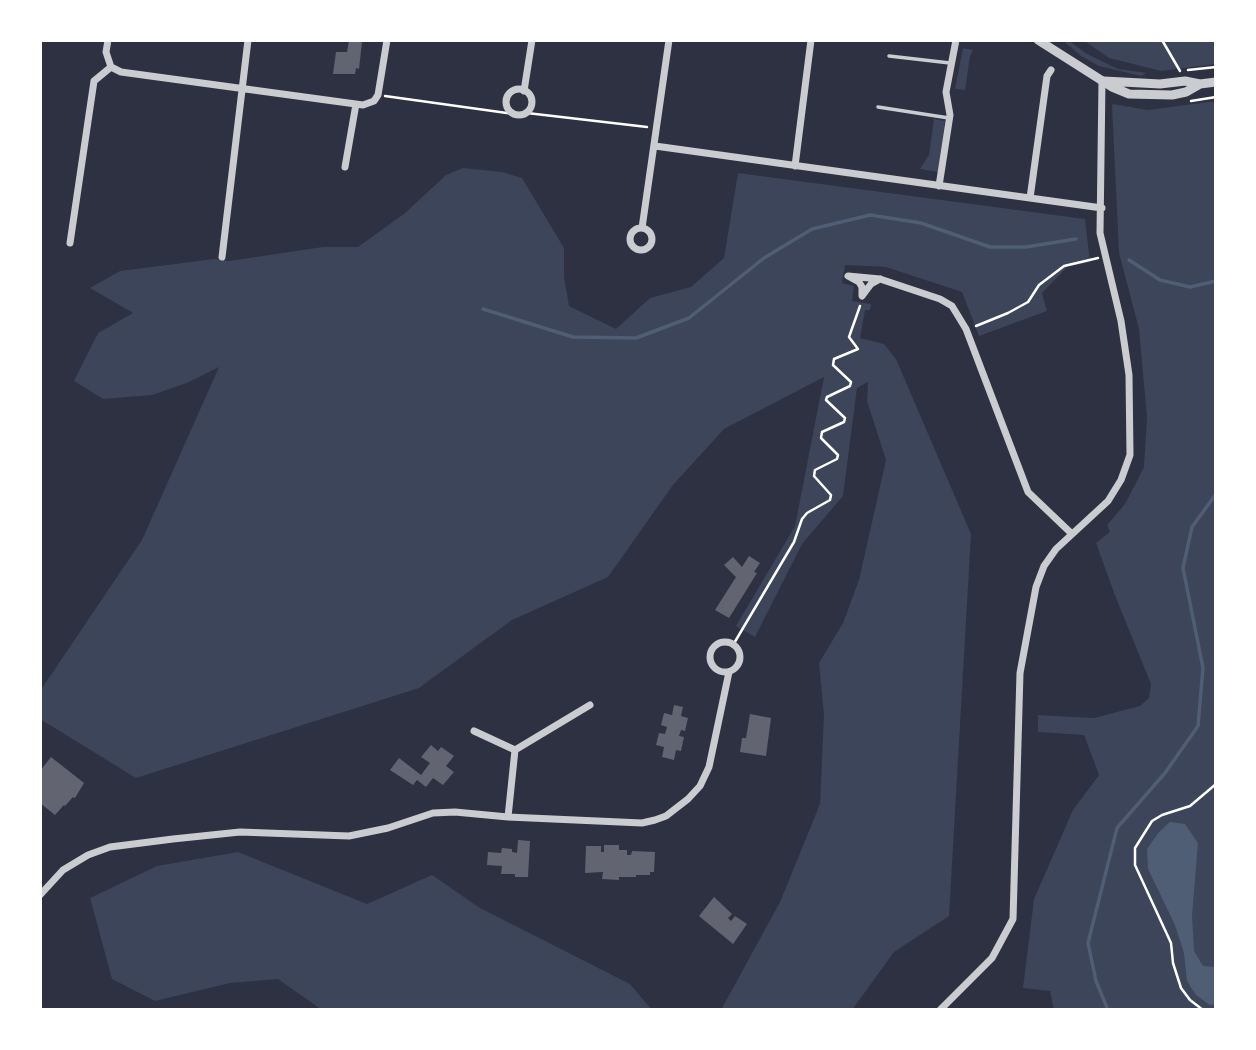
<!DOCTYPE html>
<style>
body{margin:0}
#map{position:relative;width:1256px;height:1050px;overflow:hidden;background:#2d3142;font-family:"Fira Sans Condensed",sans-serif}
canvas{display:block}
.frame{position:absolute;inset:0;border:42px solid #fff;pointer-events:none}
</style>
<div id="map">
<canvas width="1256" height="1050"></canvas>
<div class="frame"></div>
</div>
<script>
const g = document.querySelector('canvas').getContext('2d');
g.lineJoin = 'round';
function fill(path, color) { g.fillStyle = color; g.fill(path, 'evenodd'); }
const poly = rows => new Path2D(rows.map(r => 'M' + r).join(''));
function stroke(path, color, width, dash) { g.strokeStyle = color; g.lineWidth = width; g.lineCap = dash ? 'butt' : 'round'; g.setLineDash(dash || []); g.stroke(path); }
fill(poly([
 [1062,40,1068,40,1087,54,1118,69,1147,73,1141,76,1099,66,1081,56],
 [1083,40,1216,40,1216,64,1161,71,1109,58],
 [963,48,973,50,970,56,965,90,955,89],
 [1216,101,1216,1010,1054,1010,1050,991,1023,988,1034,899,1073,810,1099,775,1084,735,1038,732,1038,715,1094,718,1140,706,1149,698,1151,684,1114,593,1096,543,1110,532,1107,525,1125,504,1144,467,1147,417,1139,329,1119,253,1112,106,1113,104,1148,110],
 [934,119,945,121,938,172,920,169,929,155],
 [463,168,502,172,522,178,564,248,564,277,569,306,616,329,650,298,691,287,724,258,738,173,1085,219,1090,262,1067,267,1042,293,1047,311,979,336,962,292,886,267,845,265,842,283,854,286,852,301,871,304,870,310,865,310,860,338,884,344,896,359,971,534,949,916,894,952,852,1010,721,1010,780,902,820,804,824,715,819,663,843,623,859,580,886,460,867,401,868,382,857,388,843,496,802,544,755,637,736,626,795,526,824,377,724,429,673,485,608,577,512,620,419,688,136,778,40,719,40,691,142,540,219,367,187,383,152,395,103,399,74,381,98,333,133,313,90,288,120,271,214,259,229,261,323,247,358,247,405,213,446,175],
 [238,852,367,904,432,875,480,908,630,984,652,1010,322,1010,278,979,230,983,155,1001,112,979,90,898,157,866]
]), '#3c4559');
fill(poly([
 [1170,822,1185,824,1198,843,1192,916,1194,951,1203,966,1216,967,1216,1004,1210,1005,1196,995,1187,981,1184,953,1175,925,1148,869,1147,849,1159,832]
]), '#4f5d75');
stroke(poly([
 [1129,260,1160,280,1190,287,1216,281],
 [483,309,573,337,636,338,689,318,764,258,812,229,870,215,921,223,990,247,1026,247,1076,239],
 [1108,1010,1096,981,1088,943,1117,828,1165,773,1198,726,1203,668,1183,568,1192,527,1216,494]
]), '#4f5d75', 3.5);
fill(poly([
 [349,40,362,42,359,69,356,68,355,74,333,74,336,52,347,52],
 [749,556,760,563,754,572,757,573,729,618,715,610,736,577,724,565,733,557,742,567],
 [674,705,683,707,681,716,688,718,685,731,681,730,679,736,684,737,681,751,676,750,674,760,662,757,664,747,656,745,659,733,665,734,667,727,661,725,664,713,672,715],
 [750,714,771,718,766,756,740,752,742,738,746,738],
 [431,745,438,751,441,747,454,756,446,766,454,772,443,785,433,778,426,787,417,780,413,785,390,770,399,758,421,775,430,763,421,757],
 [51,757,84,783,75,798,73,797,65,806,64,805,55,815,40,803,40,771],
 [518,840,530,841,528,877,515,877,515,874,501,874,502,866,487,865,488,852,501,853,502,848,512,849,512,852,517,853],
 [604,845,619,845,619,850,627,850,627,855,631,855,632,851,655,852,654,872,650,872,650,875,636,875,636,877,619,877,619,880,602,879,603,872,585,873,586,846,601,846,601,852,604,852],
 [714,897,732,914,728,918,731,921,735,916,747,924,733,944,699,916]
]), '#626471');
stroke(poly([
 [1162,40,1180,71],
 [1188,70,1216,67],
 [385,96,514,114],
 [1191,101,1216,97],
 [527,113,647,127],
 [976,326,1008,313,1028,302,1039,285,1064,266,1098,258],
 [733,645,794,542,802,519,807,513,830,500,831,495,814,476,815,470,837,459,838,455,821,438,822,432,844,422,845,418,826,400,827,397,850,386,851,382,833,365,834,359,858,349,849,337,860,306],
 [1203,1010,1190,1000,1181,988,1173,963,1171,943,1135,865,1135,848,1152,821,1162,815,1190,806,1216,784]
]), '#fff', 2.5);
stroke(poly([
 [889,56,950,63],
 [878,107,949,118]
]), '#caccd0', 3.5);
stroke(poly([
 [108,40,106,52,111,67],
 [111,67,121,72,363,105,374,101,378,95,387,40],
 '506 102a13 13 0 1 1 26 0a13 13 0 1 1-26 0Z',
 [524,91,532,40],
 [655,146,1102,208],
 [795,166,811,40],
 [345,167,356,104],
 [939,186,950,115,946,92,956,40],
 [1030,198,1047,76,1051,70],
 '630 239a11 11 0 1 1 22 0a11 11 0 1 1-22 0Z',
 [642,228,669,40],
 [70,243,94,81,111,67],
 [222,257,248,40],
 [880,279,871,284,862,296,862,287,859,282,848,276,880,279,940,299,952,306,966,329,1028,492,1072,534],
 '710 657a15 15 0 1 1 30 0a15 15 0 1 1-30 0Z',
 [474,731,515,750,590,705],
 [508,817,515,750],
 [40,895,63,870,88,855,110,847,173,839,240,832,349,836,388,828,433,813,455,812,508,817,642,823,655,820,666,816,688,799,700,786,709,767,729,672],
 [940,1010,992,958,1013,919,1020,673,1036,587,1044,566,1056,549,1108,501,1121,480,1130,455,1129,375,1121,321,1100,233,1102,81]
]), '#caccd0', 7);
stroke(poly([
 [1038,40,1112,87,1129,94,1172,95,1186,92,1200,84],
 [1104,81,1160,84,1185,81,1200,84,1216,82]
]), '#caccd0', 9);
</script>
